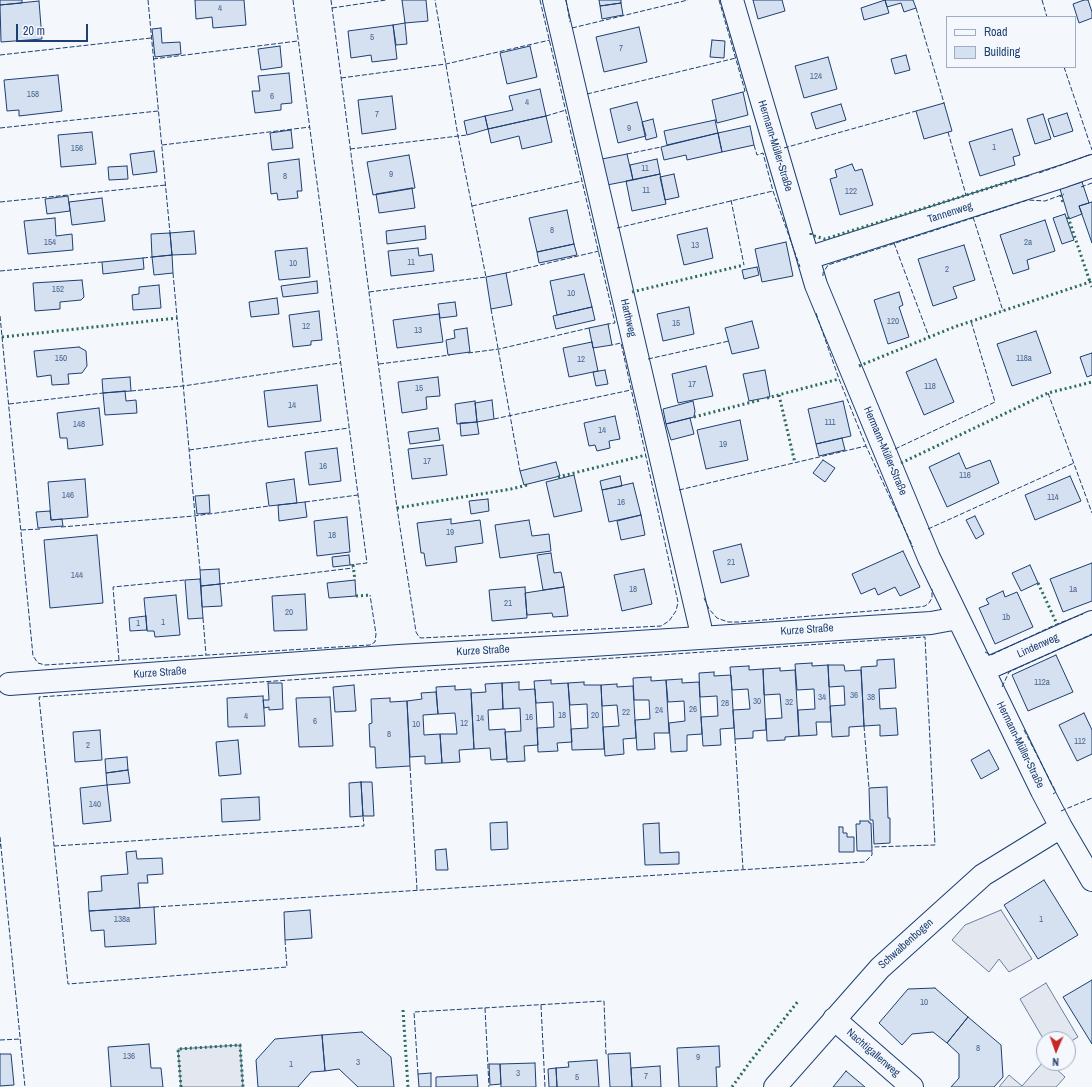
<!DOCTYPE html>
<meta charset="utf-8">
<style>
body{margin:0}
#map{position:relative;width:1092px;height:1087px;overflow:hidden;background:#f4f7fb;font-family:"Archivo Narrow",sans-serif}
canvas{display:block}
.legend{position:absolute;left:946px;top:16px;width:130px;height:52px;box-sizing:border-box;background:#f4f7fb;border:1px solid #9eadc5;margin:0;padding:5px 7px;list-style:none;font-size:12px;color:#1d3f73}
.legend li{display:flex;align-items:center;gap:8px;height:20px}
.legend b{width:20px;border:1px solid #9eadc5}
.north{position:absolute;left:1036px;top:1031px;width:40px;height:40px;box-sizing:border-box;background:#f4f7fb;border:1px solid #9eadc5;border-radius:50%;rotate:182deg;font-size:11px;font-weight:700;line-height:16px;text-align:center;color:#1d3f73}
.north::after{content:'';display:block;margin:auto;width:14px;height:18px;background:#c62828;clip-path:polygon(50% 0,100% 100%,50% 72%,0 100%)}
.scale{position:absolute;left:16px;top:24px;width:72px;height:18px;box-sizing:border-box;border:2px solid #1d3f73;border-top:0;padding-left:5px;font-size:12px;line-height:14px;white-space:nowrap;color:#1d3f73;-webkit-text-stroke:3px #f4f7fb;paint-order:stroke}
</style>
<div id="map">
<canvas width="1092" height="1087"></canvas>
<ul class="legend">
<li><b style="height:5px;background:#f4f7fb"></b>Road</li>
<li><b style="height:11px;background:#d5e0f0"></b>Building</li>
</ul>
<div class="north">N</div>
<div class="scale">20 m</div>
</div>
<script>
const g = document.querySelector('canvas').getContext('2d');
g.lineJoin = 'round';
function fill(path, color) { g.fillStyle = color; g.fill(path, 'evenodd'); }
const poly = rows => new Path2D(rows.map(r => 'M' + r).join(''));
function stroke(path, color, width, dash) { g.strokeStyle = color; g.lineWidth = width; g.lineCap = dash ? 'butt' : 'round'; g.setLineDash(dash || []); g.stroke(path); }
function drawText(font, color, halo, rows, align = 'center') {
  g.font = font + ' "Archivo Narrow",sans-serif'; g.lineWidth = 3; g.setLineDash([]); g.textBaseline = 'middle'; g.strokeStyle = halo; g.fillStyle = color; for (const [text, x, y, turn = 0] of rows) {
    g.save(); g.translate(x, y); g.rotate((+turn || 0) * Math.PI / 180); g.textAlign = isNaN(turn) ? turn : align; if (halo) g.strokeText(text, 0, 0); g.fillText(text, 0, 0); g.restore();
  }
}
const parking = poly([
 [1001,910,1032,959,1009,972,999,959,989,972,952,940,965,925,1001,910],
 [1046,983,1078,1037,1068,1043,1068,1039,1044,1039,1044,1040,1020,999,1046,983],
 [240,1045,243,1087,181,1087,178,1049,240,1045],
 [1044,1061,1044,1063,1050,1063,1065,1077,1056,1087,999,1087,1009,1075,1022,1086,1044,1061]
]);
fill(parking, '#e3e8f0');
stroke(parking, '#687fa3', 1);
const building = poly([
 [0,0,22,0,22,3,0,5,0,0],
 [195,0,244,0,246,25,213,28,212,17,196,19,195,0],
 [402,0,426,0,428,21,405,23,402,0],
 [599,0,621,0,621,3,600,6,599,0],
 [753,0,782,0,785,11,758,19,753,0],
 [885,0,913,0,916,8,904,12,901,3,887,7,885,0],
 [885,0,889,13,864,20,861,8,885,0],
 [1084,0,1088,0,1092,12,1092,18,1079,23,1073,4,1084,0],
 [39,1,42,39,1,42,0,5,39,1],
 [621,3,623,15,602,19,600,6,621,3],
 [405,23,407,44,396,45,393,25,405,23],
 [393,25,397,59,372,62,371,55,351,58,348,31,393,25],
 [639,27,647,62,604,72,596,37,639,27],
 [161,28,162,43,180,42,181,54,155,57,152,29,161,28],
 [712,40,725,41,724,58,710,57,712,40],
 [280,46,282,67,261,70,258,49,280,46],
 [530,46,537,77,507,84,500,53,530,46],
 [906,55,910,70,895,74,891,59,906,55],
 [828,57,837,89,804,98,795,66,828,57],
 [289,73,292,103,281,104,281,110,255,113,252,91,260,91,258,76,289,73],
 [58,75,62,111,19,116,19,110,7,111,4,80,58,75],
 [540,89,546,116,488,129,485,116,513,110,509,96,540,89],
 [743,92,748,115,717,123,712,100,743,92],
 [392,96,396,129,362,134,358,100,392,96],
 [637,102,646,136,618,143,610,109,637,102],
 [944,103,952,131,924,139,916,111,944,103],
 [841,104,846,120,816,129,811,113,841,104],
 [1067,113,1073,131,1054,137,1048,119,1067,113],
 [1043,114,1051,139,1035,144,1027,119,1043,114],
 [485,116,488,129,467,135,464,121,485,116],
 [546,116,552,142,522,149,519,136,491,143,488,129,546,116],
 [653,119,657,137,646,140,642,122,653,119],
 [715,120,718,133,667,145,664,131,715,120],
 [750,126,754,145,722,152,718,133,750,126],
 [1012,129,1020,155,1013,157,1015,165,980,176,969,142,1012,129],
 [291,130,293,148,272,150,270,133,291,130],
 [92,132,96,164,61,167,58,135,92,132],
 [718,133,722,152,687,160,686,155,664,160,661,147,718,133],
 [154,151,157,172,133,175,130,154,154,151],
 [627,154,633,180,607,185,602,159,627,154],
 [409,155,415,188,373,195,367,162,409,155],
 [299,159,302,191,297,191,298,198,278,200,277,193,271,194,268,163,299,159],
 [657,159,660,174,633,180,630,165,657,159],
 [852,164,855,171,862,169,873,205,840,215,830,179,837,177,835,170,852,164],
 [127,166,128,179,109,180,108,167,127,166],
 [660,174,666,204,632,211,626,181,660,174],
 [674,174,679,197,665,200,660,177,674,174],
 [1082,182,1089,203,1079,206,1082,214,1069,219,1060,189,1082,182],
 [412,188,415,208,379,213,376,194,412,188],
 [68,196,70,211,47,214,45,199,68,196],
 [102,198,105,221,72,225,69,202,102,198],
 [1092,202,1092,243,1079,206,1092,202],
 [567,210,574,244,537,252,529,218,567,210],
 [1065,214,1074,240,1062,244,1053,218,1065,214],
 [55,218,56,236,72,234,73,250,28,254,24,221,55,218],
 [1045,220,1055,251,1027,260,1029,269,1013,274,1000,235,1045,220],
 [425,226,426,239,387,244,386,231,425,226],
 [707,228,713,258,684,265,677,235,707,228],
 [194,231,196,254,172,255,170,233,194,231],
 [170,233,172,255,152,257,151,234,170,233],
 [786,242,793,276,762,282,755,249,786,242],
 [574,244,577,255,539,263,537,252,574,244],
 [964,245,975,280,953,287,957,298,933,306,918,259,964,245],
 [307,248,310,277,279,280,275,251,307,248],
 [418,248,419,256,432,254,434,271,391,276,388,251,418,248],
 [172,255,173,273,154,275,152,257,172,255],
 [143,258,144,269,103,274,102,262,143,258],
 [757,267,759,275,744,279,742,270,757,267],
 [506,273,512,305,491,309,486,277,506,273],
 [584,274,592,307,557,315,550,281,584,274],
 [82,280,84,297,81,300,60,302,60,309,35,311,33,283,82,280],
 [317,281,318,293,283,297,281,286,317,281],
 [159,285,161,308,133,310,132,295,139,294,139,287,159,285],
 [899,292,903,305,899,307,909,337,888,344,874,300,899,292],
 [277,298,279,314,251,317,249,302,277,298],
 [455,302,457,316,440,318,438,304,455,302],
 [592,307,595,320,556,329,553,316,592,307],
 [689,307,694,334,663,341,657,314,689,307],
 [319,311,322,340,311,341,311,345,293,347,289,315,319,311],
 [439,314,443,342,397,348,393,320,439,314],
 [752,321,759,348,732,354,725,328,752,321],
 [608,324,612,345,593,348,589,328,608,324],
 [467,328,470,352,448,355,446,340,455,338,454,330,467,328],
 [1036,331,1051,373,1012,386,997,344,1036,331],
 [592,342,598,371,569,377,563,348,592,342],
 [79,347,86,351,87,366,82,373,68,374,69,384,52,385,51,375,37,377,34,351,79,347],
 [1092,353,1092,375,1087,377,1080,357,1092,353],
 [936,359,954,402,924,415,906,372,936,359],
 [706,366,713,396,678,403,672,374,706,366],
 [605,370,608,384,596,386,593,372,605,370],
 [765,370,770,397,749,401,743,374,765,370],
 [130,377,131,391,103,393,102,379,130,377],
 [438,377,440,396,426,397,427,409,402,413,398,382,438,377],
 [317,385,321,421,268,427,264,391,317,385],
 [125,391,126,401,136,400,137,413,105,415,103,393,125,391],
 [492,400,494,419,477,422,475,403,492,400],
 [475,401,477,422,457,424,455,404,475,401],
 [693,401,695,411,694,417,666,424,663,409,693,401],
 [843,401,851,436,816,444,808,409,843,401],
 [99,408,103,445,68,449,67,438,60,438,57,413,99,408],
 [615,416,620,439,609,441,610,448,597,451,595,445,589,446,584,423,615,416],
 [690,418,694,434,671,440,666,424,690,418],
 [740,420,748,460,706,469,697,430,740,420],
 [477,422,479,434,461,436,460,423,477,422],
 [438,428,440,440,410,444,408,432,438,428],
 [842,438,845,450,819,456,816,444,842,438],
 [443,445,447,475,412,479,408,449,443,445],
 [337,448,341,481,309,485,305,452,337,448],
 [959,453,966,469,990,460,999,483,947,507,929,467,959,453],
 [823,460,835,468,825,482,813,473,823,460],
 [556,462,560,476,524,485,520,471,556,462],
 [574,475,582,511,554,517,546,482,574,475],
 [620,476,622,486,602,490,600,481,620,476],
 [1070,476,1081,501,1035,520,1025,495,1070,476],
 [85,479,88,517,51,520,48,482,85,479],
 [294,479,297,503,269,506,266,483,294,479],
 [633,483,641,515,609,522,602,490,633,483],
 [209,495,210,513,197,514,195,496,209,495],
 [488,499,489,511,471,514,469,501,488,499],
 [305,502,307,517,279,521,278,505,305,502],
 [50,511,51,520,62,519,63,526,38,528,36,512,50,511],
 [641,515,645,535,621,540,617,521,641,515],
 [975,516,984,534,976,539,966,520,975,516],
 [347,517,350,552,317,556,314,521,347,517],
 [451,519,451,524,480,520,483,543,455,547,457,562,426,566,424,553,421,553,417,523,451,519],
 [529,520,532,536,549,534,551,551,500,558,495,525,529,520],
 [97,535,103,603,50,608,44,540,97,535],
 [741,544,749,576,721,583,713,551,741,544],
 [903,551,920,587,900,596,895,587,878,595,875,588,861,594,852,574,903,551],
 [551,553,554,573,561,572,564,587,543,590,537,555,551,553],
 [349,555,350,565,333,567,332,557,349,555],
 [1092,563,1092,601,1063,612,1050,579,1092,563],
 [1030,565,1038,583,1021,591,1012,573,1030,565],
 [219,569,220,584,201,586,200,570,219,569],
 [644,569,652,604,622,611,614,575,644,569],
 [200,579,203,618,188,619,185,580,200,579],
 [355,580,356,596,329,598,327,583,355,580],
 [220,584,222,606,202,607,201,586,220,584],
 [525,587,527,618,492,621,489,590,525,587],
 [564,587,568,616,553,617,552,613,527,615,525,593,564,587],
 [1003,591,1005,597,1017,592,1033,627,995,644,979,608,989,604,986,599,1003,591],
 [305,594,307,630,274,631,272,596,305,594],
 [176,595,180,635,155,637,154,631,147,631,144,598,176,595],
 [146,616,147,630,130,631,129,618,146,616],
 [1056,655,1073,692,1028,711,1012,675,1056,655],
 [894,659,896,688,879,689,880,709,896,708,898,735,880,736,880,725,864,726,861,667,877,666,877,660,894,659],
 [812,663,812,666,828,665,831,722,816,722,817,735,799,736,798,710,815,709,814,689,797,690,795,664,812,663],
 [828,665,844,665,845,671,861,670,864,726,849,727,849,736,832,737,830,706,845,705,844,686,829,687,828,665],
 [749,666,749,670,763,669,766,730,753,731,753,738,735,739,733,710,750,709,748,689,732,690,730,667,749,666],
 [780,668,780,671,795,670,799,736,785,737,785,740,767,741,766,719,782,718,780,694,764,695,763,669,780,668],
 [714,672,714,676,731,675,734,728,720,729,721,745,703,746,701,717,718,716,717,696,700,697,699,673,714,672],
 [651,677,651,681,666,680,669,733,654,733,655,749,637,750,635,720,650,719,649,700,634,700,633,678,651,677],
 [682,679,682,683,699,682,702,734,687,735,687,751,671,752,669,723,685,721,684,701,668,702,666,680,682,679],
 [551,680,551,684,568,683,572,742,557,743,558,751,538,752,537,728,554,727,553,702,536,703,534,681,551,680],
 [519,682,519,690,535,689,538,745,524,746,525,761,507,762,505,732,521,731,520,708,503,709,502,683,519,682],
 [584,682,584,685,601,685,604,749,572,750,571,729,588,728,587,704,570,705,568,683,584,682],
 [268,683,282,683,283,709,269,710,269,707,264,708,263,700,269,700,268,683],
 [502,683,503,709,488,710,489,730,505,729,507,759,491,760,490,748,474,749,471,693,486,692,485,684,502,683],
 [617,684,617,687,633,686,636,738,623,739,624,754,605,756,603,727,619,726,617,705,602,706,601,685,617,684],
 [354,685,356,711,335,712,333,687,354,685],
 [455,686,455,690,471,689,474,749,459,750,460,762,442,763,440,734,457,734,455,713,438,714,436,687,455,686],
 [436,692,438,714,423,715,424,735,440,734,442,763,425,764,425,756,410,757,407,701,422,699,421,693,436,692],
 [263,696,265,726,228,727,227,698,263,696],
 [330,697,333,746,299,747,296,698,330,697],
 [390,698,390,702,407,701,410,766,376,768,375,747,370,747,369,724,372,723,371,699,390,698],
 [1084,713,1092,730,1092,754,1077,761,1059,725,1084,713],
 [100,730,102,760,75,762,73,732,100,730],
 [238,740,241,774,219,776,216,742,238,740],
 [989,750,999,769,981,779,971,760,989,750],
 [127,757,128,770,106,773,105,759,127,757],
 [128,770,130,783,107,785,106,773,128,770],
 [361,782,372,782,374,816,363,816,361,782],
 [361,782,363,816,350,817,349,783,361,782],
 [107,785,111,821,83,824,80,788,107,785],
 [887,787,888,818,890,818,890,843,874,844,873,820,870,820,869,788,887,787],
 [259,797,260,820,222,822,221,799,259,797],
 [860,821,869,821,869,823,871,823,872,851,857,851,856,824,860,824,860,821],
 [507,822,508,849,491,850,490,823,507,822],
 [659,823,660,853,679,852,679,864,645,865,643,824,659,823],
 [839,827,843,827,843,833,847,833,847,837,854,837,854,852,839,852,839,827],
 [446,849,448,870,436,870,435,850,446,849],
 [136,851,137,859,162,858,163,874,147,875,148,883,138,883,140,908,89,911,88,892,102,891,101,876,128,874,126,852,136,851],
 [1044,880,1078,935,1038,959,1004,905,1044,880],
 [154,907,156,944,105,947,104,930,91,931,89,911,154,907],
 [310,910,312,938,285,940,284,912,310,910],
 [1092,980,1092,1044,1063,997,1092,980],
 [935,988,968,1017,947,1043,933,1032,912,1034,902,1045,879,1023,908,989,935,988],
 [968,1017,1001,1045,1003,1077,994,1087,951,1087,959,1078,959,1054,947,1043,968,1017],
 [362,1032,391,1057,394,1087,358,1087,339,1069,325,1071,322,1035,362,1032],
 [322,1035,325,1071,311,1072,298,1087,258,1087,256,1060,275,1039,322,1035],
 [149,1044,151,1068,161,1068,163,1087,111,1087,108,1047,149,1044],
 [719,1046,720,1067,716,1067,717,1087,679,1087,677,1048,719,1046],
 [630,1053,632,1087,610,1087,608,1054,630,1053],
 [0,1054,11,1054,14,1085,0,1086,0,1054],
 [597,1060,599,1087,557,1087,556,1068,569,1067,568,1062,597,1060],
 [535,1063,536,1087,501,1087,500,1064,535,1063],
 [489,1064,500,1064,501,1084,490,1085,489,1064],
 [660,1066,661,1087,632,1087,631,1068,660,1066],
 [556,1068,557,1087,549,1087,548,1069,556,1068],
 [846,1071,865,1087,833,1087,846,1071],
 [431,1073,431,1087,419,1087,418,1074,431,1073],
 [477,1075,478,1087,436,1087,436,1077,477,1075]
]);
fill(building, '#d5e0f0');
stroke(building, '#1d3f73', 1);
const street = poly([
 [554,0,700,626,701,637],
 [732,0,816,285,929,558,1042,791,1061,827,1092,880],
 [808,258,1064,176,1092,166],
 [984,670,1092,622],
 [9,684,399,656,592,645,931,623,958,618],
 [834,1019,912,1087],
 [775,1087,880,968,983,875,1061,827]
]);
stroke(street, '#1d3f73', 24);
stroke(street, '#f4f7fb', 22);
stroke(poly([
 [1061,195,1063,203],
 [1068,217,1090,282],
 [811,233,811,235,825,239,1018,179],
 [632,292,744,265],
 [2,337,177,318],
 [859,366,954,327,1090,282,1092,287],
 [779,395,795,463],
 [767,398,839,379],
 [694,417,760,400],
 [901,463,1048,393,1092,382],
 [558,477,646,455],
 [397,508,511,489,527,485],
 [353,565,355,580],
 [1038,583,1057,624],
 [356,596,370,595],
 [0,845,1,845],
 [403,1010,408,1087],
 [181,1087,178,1049,240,1045,243,1087],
 [732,1087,750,1062,799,1000]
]), '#2c6c60', 3, [2, 3]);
stroke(poly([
 [148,0,170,233],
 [293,0,367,563,350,565],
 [331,0,397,508,416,632,419,637,421,638,661,626,669,621,676,611,678,602,621,343,612,345],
 [540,0,615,323,608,324],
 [566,0,570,22],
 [719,0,745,91,743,92],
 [1042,0,1047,17],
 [332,8,386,0],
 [916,8,944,103],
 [572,28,688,0],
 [0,55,151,38],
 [153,59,298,41],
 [1064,67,1092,150],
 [341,78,446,64,550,40],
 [587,94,736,58],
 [546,116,566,110],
 [0,128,158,111],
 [948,132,966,195],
 [162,145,310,127],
 [754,145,757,155,763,153,773,191,800,267],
 [784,148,916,111],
 [350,149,467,135],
 [627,154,661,147],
 [1039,173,1092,154],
 [1018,179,1032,175],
 [1081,187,1092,183],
 [731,200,744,265],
 [0,202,166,185],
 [472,206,582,181],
 [973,217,1003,311],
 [617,228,773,191],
 [894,243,929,337],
 [143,258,152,257],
 [0,271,102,262],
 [173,273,200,570],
 [506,273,599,251],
 [823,276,823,273,828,265,1028,200,1045,201,1064,194],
 [369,292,486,277,458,136,435,0],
 [491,309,520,471],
 [816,313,839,379,866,446,913,547],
 [0,316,33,656,38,663,45,665,370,645,375,642,376,634,370,595],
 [468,353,499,349,589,328],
 [648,359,729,341],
 [379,364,450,355],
 [131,391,183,386,340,363],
 [1048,393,1092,513],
 [9,404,103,393],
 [494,419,631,390],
 [895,449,995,402,971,321],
 [189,450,349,428],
 [679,490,866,446],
 [305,502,358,495],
 [61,527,194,516,269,506],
 [928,529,1074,463],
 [21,530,41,529],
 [220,584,353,568],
 [704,598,709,609,717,618,728,622,739,622,919,607,925,606,929,603,932,598,932,589],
 [203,618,206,655],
 [985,652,991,655,1057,624,1083,614],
 [119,660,113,587,185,580],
 [1002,687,1009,672,1092,634],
 [864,726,869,788],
 [1024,730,1056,792,1053,794],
 [735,739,743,869],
 [410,766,417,890],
 [1061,811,1092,798],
 [0,837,25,1087],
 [54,846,364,826,363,816],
 [154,907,865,862,872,855,872,851],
 [285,940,287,967,68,984,39,697,925,637,935,845,872,847],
 [541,1005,545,1087],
 [485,1008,489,1087],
 [0,1040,21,1039],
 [418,1074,414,1012,604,1001,606,1054,608,1054]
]), '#1d3f73', 1, [5, 2]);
drawText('9px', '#4b6792', null, [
 ["4",220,9],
 ["5",372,38],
 ["7",621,49],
 ["124",816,77],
 ["158",33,95],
 ["6",272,97],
 ["4",527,103],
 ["7",377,115],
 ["9",629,129],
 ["1",994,148],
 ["156",77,149],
 ["11",645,169],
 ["9",391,175],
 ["8",285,177],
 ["11",646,191],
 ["122",851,192],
 ["8",552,231],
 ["154",50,243],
 ["2a",1028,243],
 ["13",695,246],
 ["11",411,263],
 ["10",293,264],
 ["2",947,270],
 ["152",58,290],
 ["10",571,294],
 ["120",893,322],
 ["15",676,324],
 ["12",306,327],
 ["13",418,331],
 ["150",61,359],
 ["118a",1024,359],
 ["12",581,360],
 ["17",692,385],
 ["118",930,387],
 ["15",419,389],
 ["14",292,406],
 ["111",830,423],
 ["148",79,425],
 ["14",602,431],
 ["19",723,445],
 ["17",427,462],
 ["16",323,467],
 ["116",965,476],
 ["146",68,496],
 ["114",1053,498],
 ["16",621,503],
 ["19",450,533],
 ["18",332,536],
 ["21",731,563],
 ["144",77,576],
 ["18",633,590],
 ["1a",1073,590],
 ["21",508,604],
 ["20",289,613],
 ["1b",1006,618],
 ["1",163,623],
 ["1",138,624],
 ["112a",1042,683],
 ["36",854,696],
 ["34",822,698],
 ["38",871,698],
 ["30",757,702],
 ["32",789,703],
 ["28",725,704],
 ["26",693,710],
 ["24",659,711],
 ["22",626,713],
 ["18",562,716],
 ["20",595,716],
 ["4",246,717],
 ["16",529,718],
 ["14",480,719],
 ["6",315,722],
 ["12",464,724],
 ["10",416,725],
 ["8",389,735],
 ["112",1080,742],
 ["2",88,746],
 ["140",95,805],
 ["138a",122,920],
 ["1",1041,920],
 ["10",924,1003],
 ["8",978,1049],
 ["136",129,1057],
 ["9",698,1058],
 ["3",358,1063],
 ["1",291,1065],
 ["3",518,1074],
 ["7",646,1077],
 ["5",577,1078]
]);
drawText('11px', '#1d3f73', '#f4f7fb', [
 ["Hermann-Müller-Straße",775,146,73],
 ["Tannenweg",950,213,-18],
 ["Harthweg",628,318,77],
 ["Hermann-Müller-Straße",885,451,67],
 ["Kurze Straße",807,630,-4],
 ["Lindenweg",1038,646,-24],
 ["Kurze Straße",483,651,-3],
 ["Kurze Straße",160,673,-4],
 ["Hermann-Müller-Straße",1020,745,64],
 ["Schwalbenbogen",906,944,-42],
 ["Nachtigallenweg",873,1053,41]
]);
</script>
